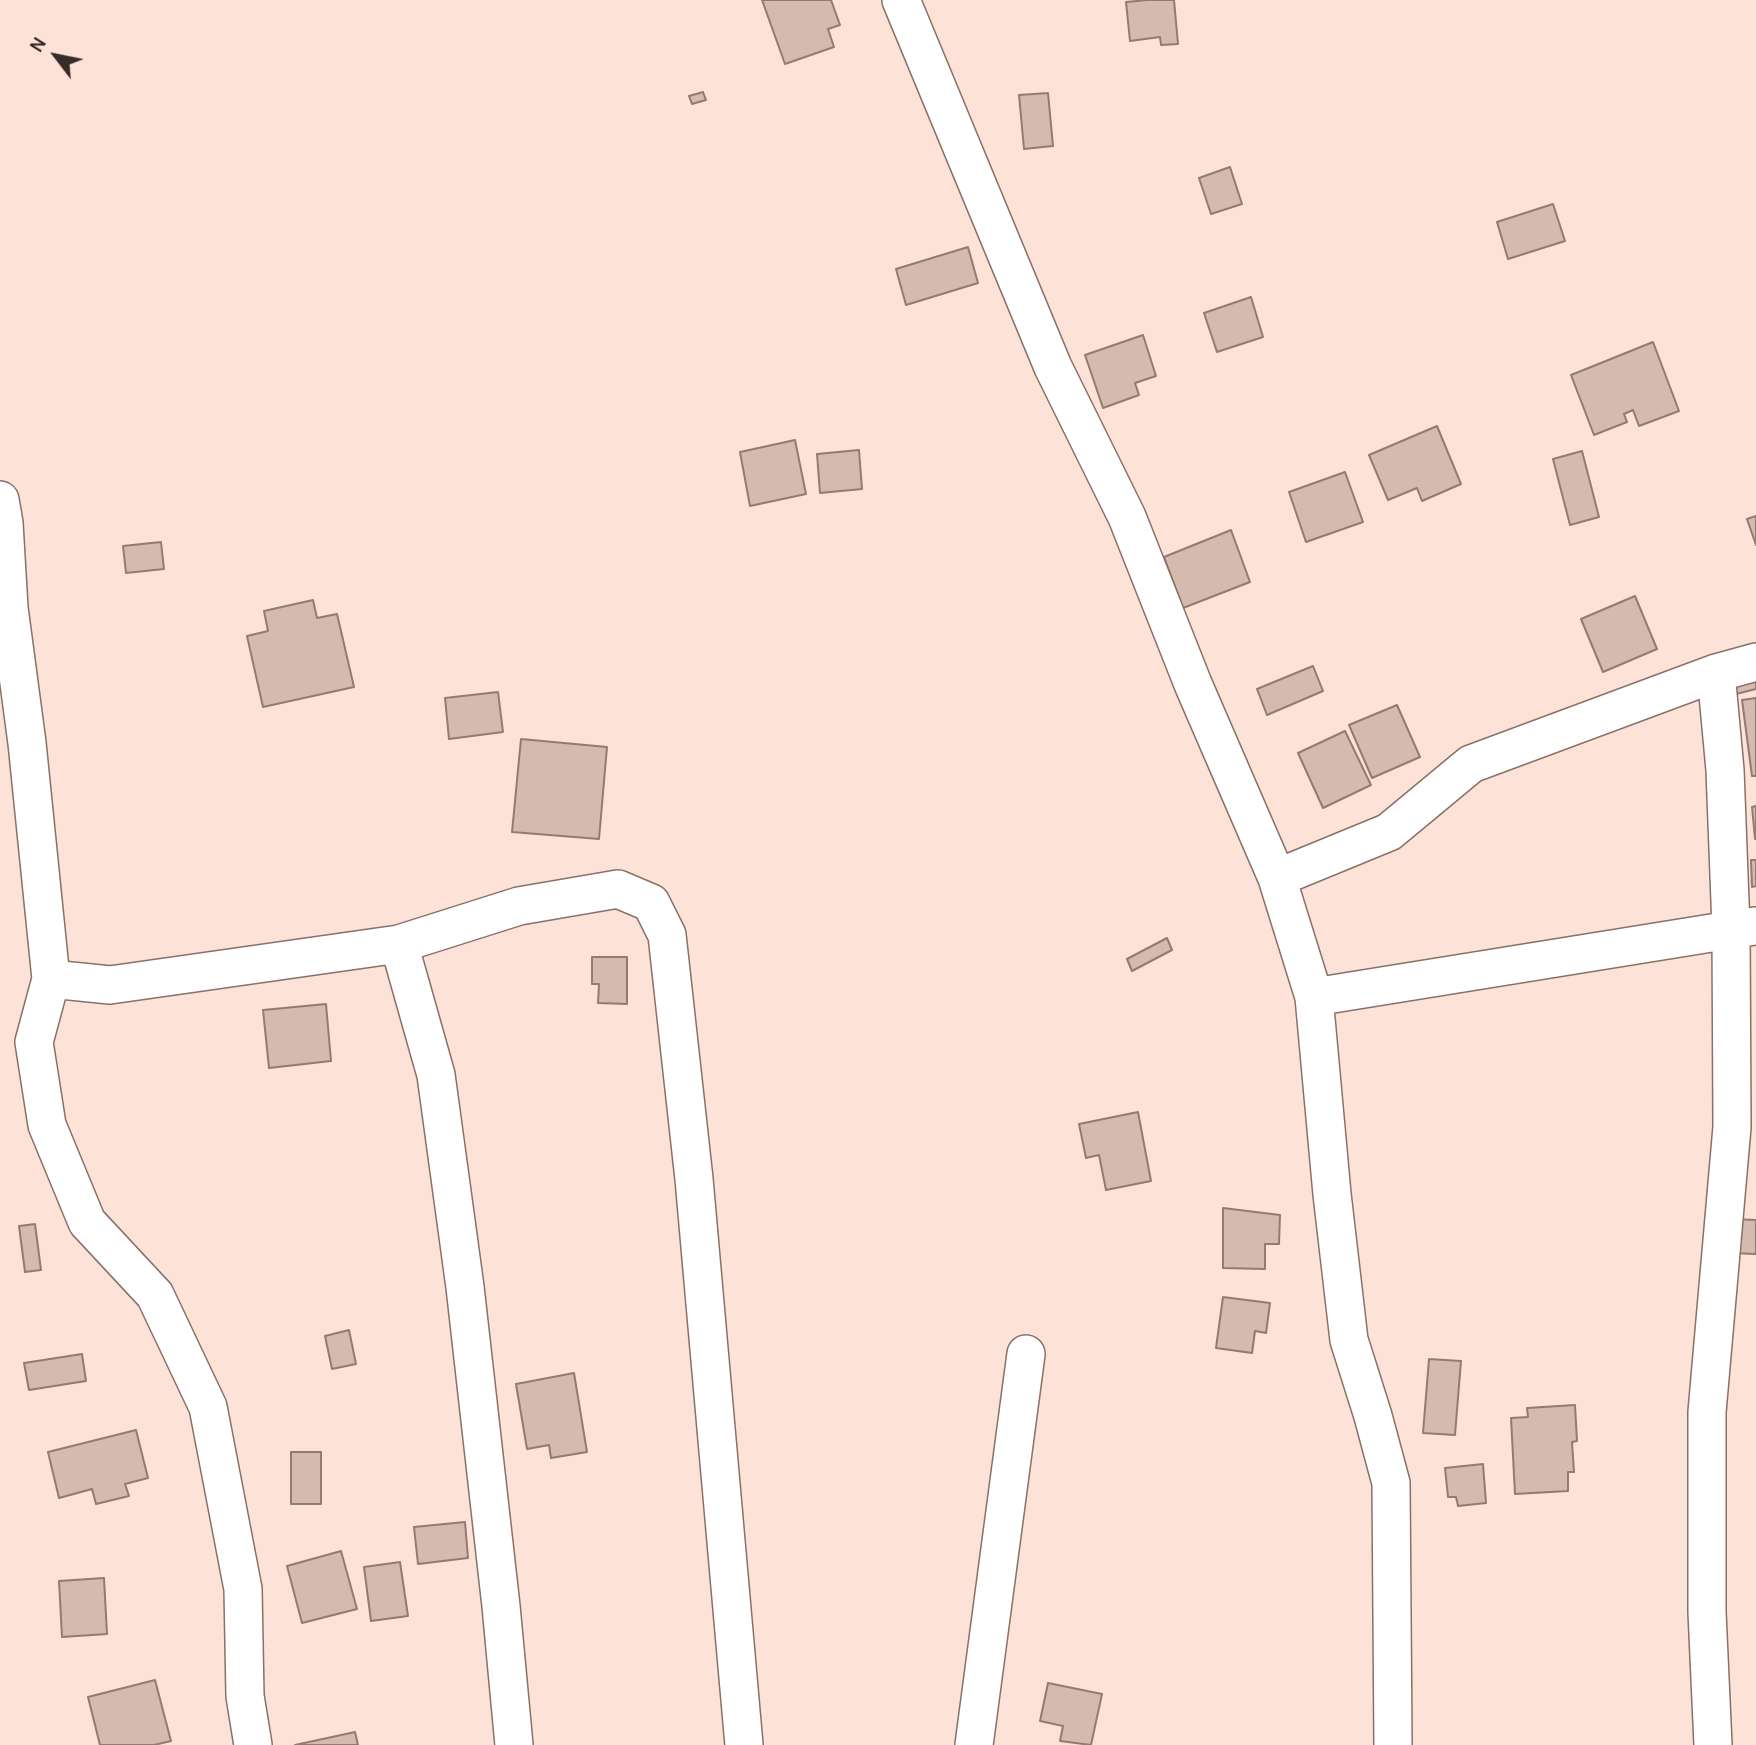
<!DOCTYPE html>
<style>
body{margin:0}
#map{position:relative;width:1756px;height:1745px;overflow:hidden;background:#fde2d7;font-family:Karla,sans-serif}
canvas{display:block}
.north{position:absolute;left:21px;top:21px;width:70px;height:70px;-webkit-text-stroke:5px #fde2d7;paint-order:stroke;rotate:302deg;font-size:19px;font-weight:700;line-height:28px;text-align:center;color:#352b27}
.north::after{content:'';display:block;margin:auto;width:24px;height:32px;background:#352b27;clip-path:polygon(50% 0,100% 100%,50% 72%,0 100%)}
</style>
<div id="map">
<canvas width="1756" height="1745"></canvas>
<div class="north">N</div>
</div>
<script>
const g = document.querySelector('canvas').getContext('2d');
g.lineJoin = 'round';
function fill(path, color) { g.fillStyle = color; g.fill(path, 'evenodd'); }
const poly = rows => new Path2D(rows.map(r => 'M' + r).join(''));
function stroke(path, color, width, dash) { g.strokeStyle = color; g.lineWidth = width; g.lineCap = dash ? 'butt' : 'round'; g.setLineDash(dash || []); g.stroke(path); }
const building = poly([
 [762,0,831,0,840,25,828,29,834,47,785,64,762,0],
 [1147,0,1174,0,1178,44,1161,45,1160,37,1130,41,1126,2,1147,0],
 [703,92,706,100,692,104,689,96,703,92],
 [1048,93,1053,146,1024,149,1019,95,1048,93],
 [1230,167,1242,204,1211,214,1199,178,1230,167],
 [1553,204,1565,241,1508,259,1497,222,1553,204],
 [968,247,978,283,906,305,896,269,968,247],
 [1251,297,1263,337,1217,352,1204,313,1251,297],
 [1143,335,1156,376,1135,383,1139,395,1103,408,1085,355,1143,335],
 [1653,342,1679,411,1639,426,1633,410,1624,414,1627,422,1594,435,1571,375,1653,342],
 [1437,426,1461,484,1422,501,1417,488,1388,500,1369,455,1437,426],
 [795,440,806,494,750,506,740,452,795,440],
 [859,450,862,489,820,493,817,454,859,450],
 [1582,451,1599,517,1570,525,1553,459,1582,451],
 [1345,472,1363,522,1306,542,1289,492,1345,472],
 [1756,516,1756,545,1747,519,1756,516],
 [1231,530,1250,582,1183,608,1164,557,1231,530],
 [161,542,164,569,126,573,123,546,161,542],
 [1635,596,1657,649,1603,672,1581,619,1635,596],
 [313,600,317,618,337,614,354,687,263,707,247,636,268,631,264,611,313,600],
 [1313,666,1323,691,1267,715,1257,689,1313,666],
 [1756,674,1756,689,1736,694,1733,680,1756,674],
 [498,692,503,732,449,739,445,698,498,692],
 [1756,698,1756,776,1752,776,1742,700,1756,698],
 [1397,705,1420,757,1372,778,1349,725,1397,705],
 [1345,731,1371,785,1323,808,1298,753,1345,731],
 [521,739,607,747,599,839,512,832,521,739],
 [1756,806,1756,839,1755,839,1752,807,1756,806],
 [1751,860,1756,860,1756,886,1752,887,1751,860],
 [1167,938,1172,950,1132,971,1127,959,1167,938],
 [592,957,627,957,627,1004,598,1003,599,984,592,984,592,957],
 [326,1004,331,1061,269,1068,263,1010,326,1004],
 [1138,1112,1151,1181,1106,1190,1099,1155,1086,1158,1079,1124,1138,1112],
 [1223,1208,1280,1215,1279,1244,1265,1244,1265,1269,1223,1268,1223,1208],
 [1733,1219,1756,1220,1756,1254,1731,1253,1733,1219],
 [35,1224,41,1270,25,1272,19,1226,35,1224],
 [1223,1297,1270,1303,1266,1333,1255,1331,1252,1353,1216,1348,1223,1297],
 [349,1330,356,1364,332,1369,325,1336,349,1330],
 [82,1354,86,1381,29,1390,24,1363,82,1354],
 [1429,1359,1461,1361,1455,1435,1423,1433,1429,1359],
 [574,1373,587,1452,551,1458,549,1445,527,1449,516,1384,574,1373],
 [1575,1405,1577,1441,1572,1442,1574,1472,1568,1472,1568,1491,1515,1494,1511,1418,1528,1417,1527,1408,1575,1405],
 [136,1430,148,1478,125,1484,129,1496,96,1504,92,1489,59,1498,48,1452,136,1430],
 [291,1452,321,1452,321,1504,291,1504,291,1452],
 [1483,1464,1486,1503,1458,1506,1456,1497,1448,1497,1445,1468,1483,1464],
 [465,1522,468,1558,418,1564,414,1527,465,1522],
 [341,1551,357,1609,302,1623,287,1566,341,1551],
 [400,1562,408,1616,371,1621,364,1567,400,1562],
 [104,1578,107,1634,62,1637,59,1581,104,1578],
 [155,1680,171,1741,154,1745,100,1745,88,1697,155,1680],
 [1048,1683,1102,1694,1091,1745,1060,1741,1063,1726,1040,1721,1048,1683],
 [355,1732,358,1745,295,1745,355,1732]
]);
fill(building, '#d4baaf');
stroke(building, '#937b72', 2);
const street = poly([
 [901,0,1053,367,1127,517,1193,684,1277,878,1314,997,1332,1194,1349,1340,1373,1416,1391,1483,1393,1745],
 [0,500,4,523,9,608,27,743,51,979,34,1042,47,1125,87,1222,155,1295,208,1407,243,1589,245,1696,253,1745],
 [1277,878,1389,832,1471,764,1716,673,1756,662],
 [399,944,436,1075,465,1287,501,1606,514,1745],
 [51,979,110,985,399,944,519,906,618,889,651,903,667,935,694,1179,744,1745],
 [1314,997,1755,926],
 [974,1745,1026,1354],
 [1713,1745,1707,1612,1707,1412,1732,1127,1731,928,1725,770,1716,673]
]);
stroke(street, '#897168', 40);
stroke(street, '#fff', 37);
</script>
